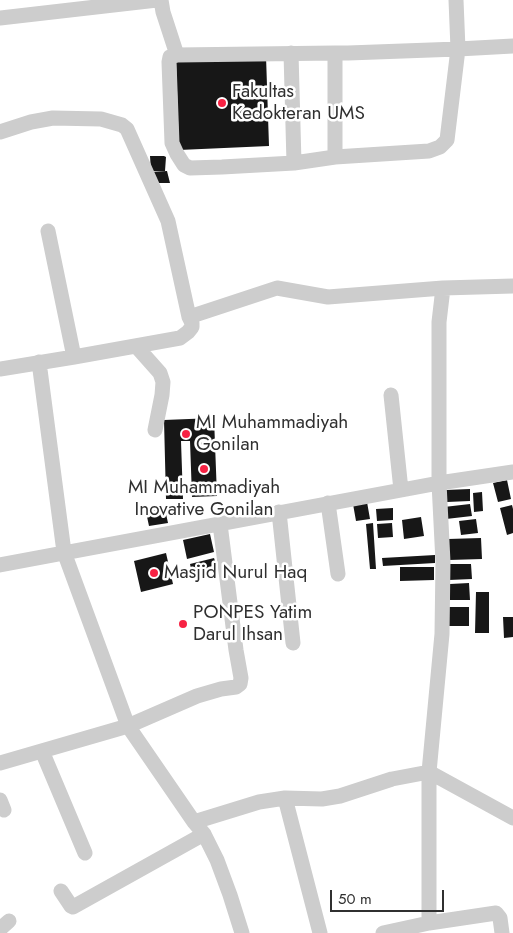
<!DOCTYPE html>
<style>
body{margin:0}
#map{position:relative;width:513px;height:933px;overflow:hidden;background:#fff;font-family:Jost,sans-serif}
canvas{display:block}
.scale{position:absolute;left:330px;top:890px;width:114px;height:22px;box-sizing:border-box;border:2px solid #303030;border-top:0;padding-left:6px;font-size:15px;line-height:18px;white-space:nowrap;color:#303030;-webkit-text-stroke:4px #fff;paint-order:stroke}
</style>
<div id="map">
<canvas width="513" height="933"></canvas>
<div class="scale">50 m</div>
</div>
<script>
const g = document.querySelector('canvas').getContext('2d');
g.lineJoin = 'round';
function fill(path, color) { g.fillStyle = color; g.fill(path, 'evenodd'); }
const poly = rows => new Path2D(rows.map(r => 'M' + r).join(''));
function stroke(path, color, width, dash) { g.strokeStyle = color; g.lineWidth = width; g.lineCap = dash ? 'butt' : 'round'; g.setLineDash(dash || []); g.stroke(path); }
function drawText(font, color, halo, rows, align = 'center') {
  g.font = font + ' Jost,sans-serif'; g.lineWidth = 5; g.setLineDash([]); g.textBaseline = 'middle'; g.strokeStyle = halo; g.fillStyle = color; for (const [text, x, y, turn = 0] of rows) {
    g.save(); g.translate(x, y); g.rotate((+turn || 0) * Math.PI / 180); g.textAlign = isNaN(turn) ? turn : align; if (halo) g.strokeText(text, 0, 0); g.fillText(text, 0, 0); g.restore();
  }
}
fill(poly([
 [266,56,269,146,179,150,176,60],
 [150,156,164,156,166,157,165,171,151,171],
 [167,171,170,183,153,183,149,172],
 [214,418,217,496,192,497,190,441,181,441,183,499,166,499,164,420],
 [507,480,511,499,498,502,493,483],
 [470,489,470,501,447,502,446,490],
 [482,492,483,511,474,512,473,493],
 [367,502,370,519,356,521,353,504],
 [470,504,472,516,446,519,444,507],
 [512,505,513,509,513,533,507,535,500,508],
 [393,508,393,520,377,521,376,509],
 [165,509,168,523,149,526,146,512],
 [421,517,424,536,404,539,402,520],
 [476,519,478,533,461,535,459,521],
 [373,523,376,569,370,569,366,524],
 [392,523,393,537,378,538,377,524],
 [210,534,214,552,187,559,183,540],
 [481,538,482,559,449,560,448,539],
 [166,553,173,584,141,592,134,561],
 [435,555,435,563,383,566,382,558],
 [214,558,217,567,192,573,190,564],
 [449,564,471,564,472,579,449,580],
 [400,567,434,567,434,580,400,581],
 [469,583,470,600,450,600,450,584],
 [476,592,489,592,489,633,475,633],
 [447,607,469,607,469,626,447,626],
 [503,617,513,617,513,637,504,638]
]), '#171717');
stroke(poly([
 [161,0,163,12,177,55],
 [0,18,157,0],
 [291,53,294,163],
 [335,53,335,157,294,163,222,167,190,168,184,165,177,154,172,143,169,62,170,57,177,55,335,53,348,53,458,49,456,0],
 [0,132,31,122,53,118,101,119,122,125,127,129,168,221,189,317,192,323,192,327,188,332,180,338,74,357,0,369],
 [335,157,429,151,440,147,447,140,458,49,513,46],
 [48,231,74,357],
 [189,317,277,288,328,297,443,288,513,286],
 [136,346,160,373,163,382,162,395,155,430],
 [39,362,64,552,128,726,194,822,204,834,217,860,230,895,242,933],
 [391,395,401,490],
 [328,503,338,574],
 [279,512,293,643],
 [0,565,439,483,513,472],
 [42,751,85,853],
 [0,763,128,726,197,696,221,689,236,687,240,684,241,678,236,650,220,524],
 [285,798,320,933],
 [0,800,4,810],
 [194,822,259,802,285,798,322,799,340,796,392,779,429,772,513,818],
 [61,891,71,906,73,907,204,834],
 [429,923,429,772,442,634,443,562,439,483,439,322,443,288],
 [0,929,9,921],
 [383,933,429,923,496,913,500,918,502,933]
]), '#cdcdcd', 15);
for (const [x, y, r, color] of [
 [222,103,5,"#f72243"],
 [186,434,5,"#f72243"],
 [204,469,5,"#f72243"],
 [154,573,5,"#f72243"],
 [183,624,5,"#f72243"]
]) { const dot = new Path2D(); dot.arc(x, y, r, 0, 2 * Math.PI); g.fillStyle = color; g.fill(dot); stroke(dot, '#fff', 2); }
drawText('19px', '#303030', '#fff', [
 ["Fakultas",232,92],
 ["Kedokteran UMS",232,114],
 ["MI Muhammadiyah",196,423],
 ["Gonilan",196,445],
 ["MI Muhammadiyah",204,488,"center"],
 ["Inovative Gonilan",204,510,"center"],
 ["Masjid Nurul Haq",164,573],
 ["PONPES Yatim",193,613],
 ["Darul Ihsan",193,635]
], 'left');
</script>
